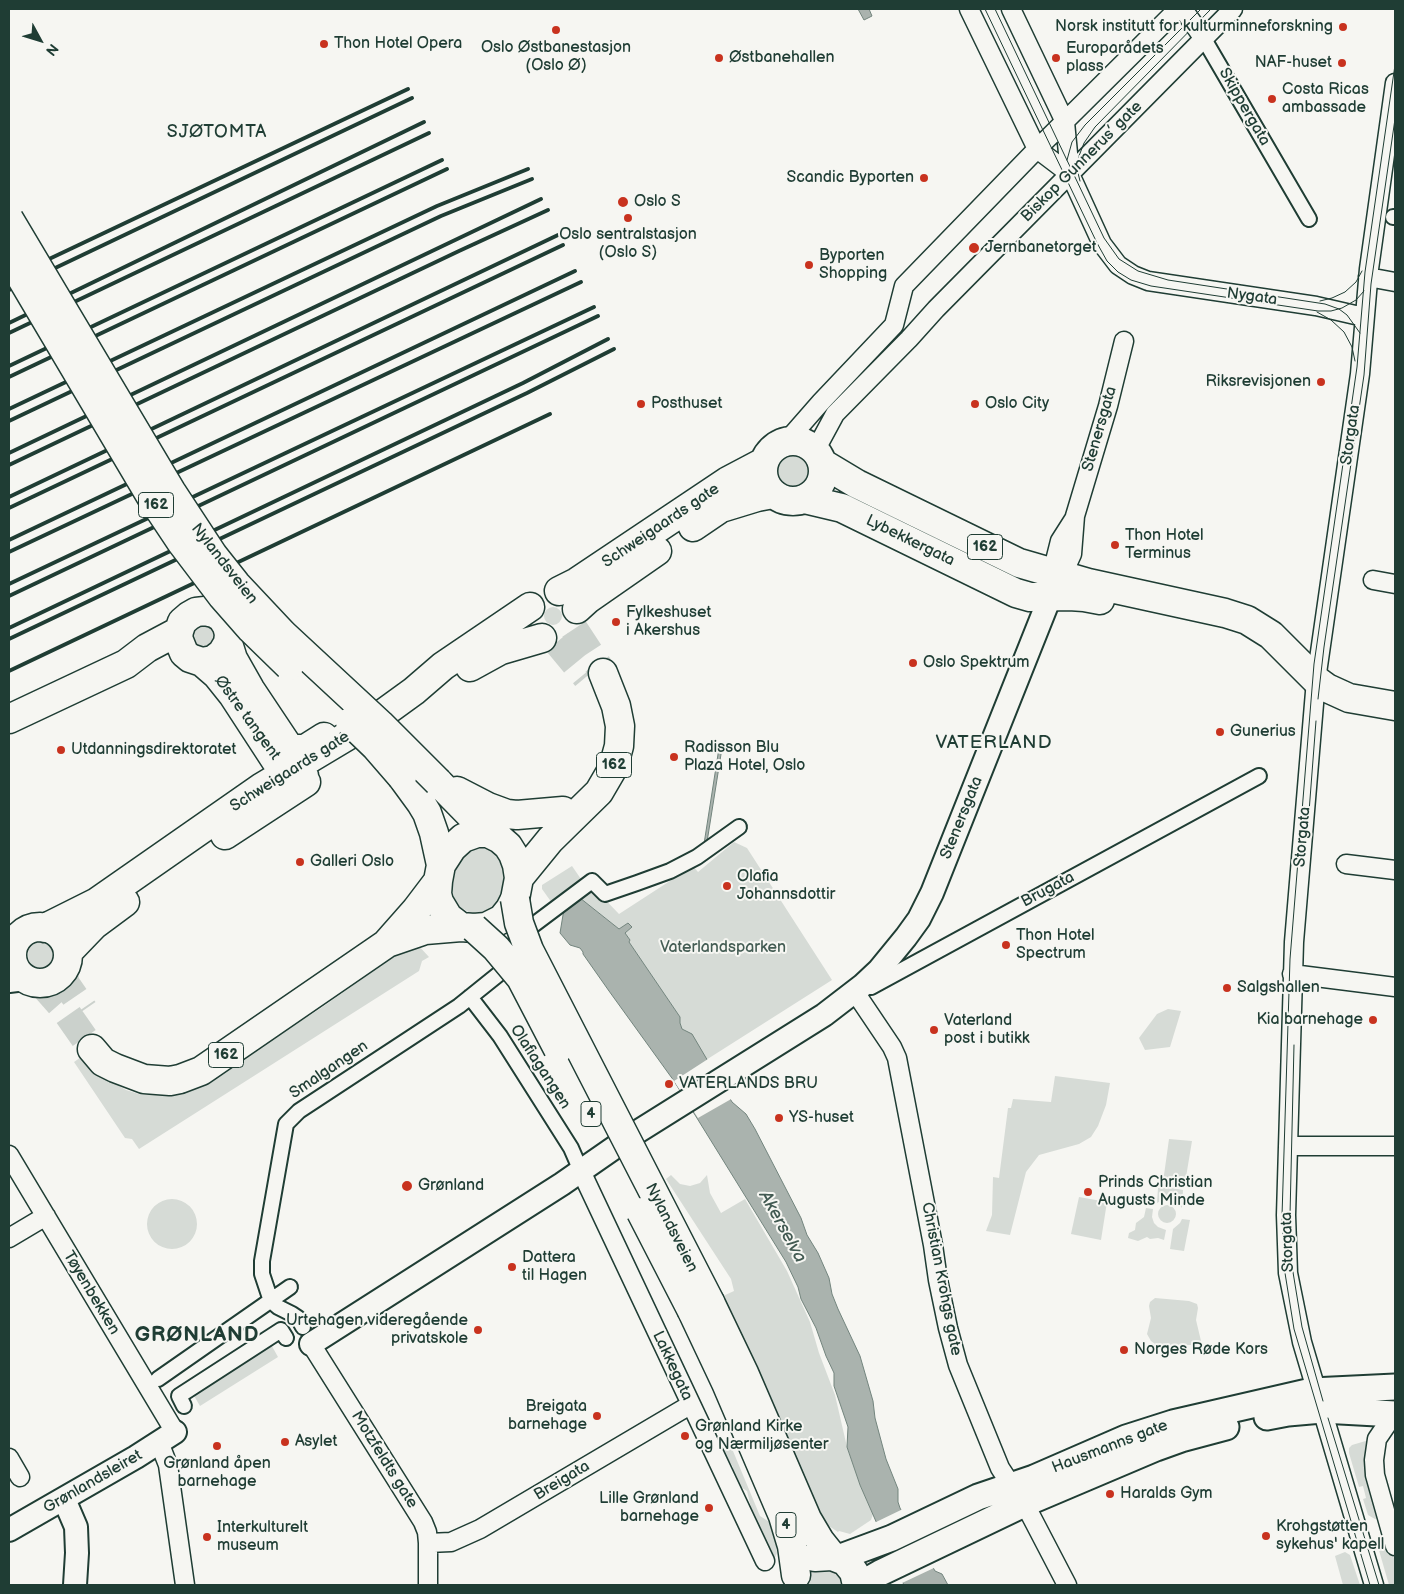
<!DOCTYPE html>
<meta charset="utf-8">
<style>
body{margin:0}
#map{position:relative;width:1404px;height:1594px;overflow:hidden;background:#f6f6f2;font-family:"Balsamiq Sans",sans-serif}
canvas{display:block}
.frame{position:absolute;inset:0;border:10px solid #1f3d34;pointer-events:none}
.north{position:absolute;left:15px;top:15px;width:50px;height:50px;-webkit-text-stroke:4px #f6f6f2;paint-order:stroke;rotate:129deg;font-size:14px;font-weight:700;line-height:20px;text-align:center;color:#1f3d34}
.north::after{content:'';display:block;margin:auto;width:18px;height:22px;background:#1f3d34;clip-path:polygon(50% 0,100% 100%,50% 72%,0 100%)}
</style>
<div id="map">
<canvas width="1404" height="1594"></canvas>
<div class="frame"></div>
<div class="north">N</div>
</div>
<script>
const g = document.querySelector('canvas').getContext('2d');
g.lineJoin = 'round';
function fill(path, color) { g.fillStyle = color; g.fill(path, 'evenodd'); }
const poly = rows => new Path2D(rows.map(r => 'M' + r).join(''));
function stroke(path, color, width, dash) { g.strokeStyle = color; g.lineWidth = width; g.lineCap = dash ? 'butt' : 'round'; g.setLineDash(dash || []); g.stroke(path); }
function drawText(font, color, halo, rows, align = 'center') {
  g.font = font + ' "Balsamiq Sans",sans-serif'; g.lineWidth = 4; g.setLineDash([]); g.textBaseline = 'middle'; g.strokeStyle = halo; g.fillStyle = color; for (const [text, x, y, turn = 0] of rows) {
    g.save(); g.translate(x, y); g.rotate((+turn || 0) * Math.PI / 180); g.textAlign = isNaN(turn) ? turn : align; if (halo) g.strokeText(text, 0, 0); g.fillText(text, 0, 0); g.restore();
  }
}
fill(poly([
 '775 472a18 18 0 1 1 36 0a18 18 0 1 1-36 0Z',
 '544 616a9 9 0 1 1 18 0a9 9 0 1 1-18 0Z',
 '192 636a12 12 0 1 1 24 0a12 12 0 1 1-24 0Z',
 [734,842,747,848,832,980,706,1060,692,1035,682,1029,680,1023,680,1017,629,942,630,940,625,933,632,927,628,923,619,929,580,898,595,889,619,914,693,866,698,872],
 [481,845,494,849,505,864,505,886,500,901,493,908,487,911,475,913,470,913,460,907,454,899,452,887,454,876,458,862,467,851],
 [572,866,583,882,552,903,542,889,542,885],
 '28 955a13 13 0 1 1 26 0a13 13 0 1 1-26 0Z',
 [417,944,429,957,422,961,419,971,139,1149,132,1139,125,1138,74,1062,84,1055,98,1070,112,1082,126,1090,142,1095,171,1095,190,1091,200,1087,321,1008,399,953],
 [1168,1009,1181,1011,1170,1047,1145,1050,1139,1038,1157,1014],
 [1055,1076,1110,1083,1106,1105,1098,1126,1091,1137,1079,1144,1039,1155,1026,1172,1010,1235,986,1231,992,1215,993,1177,999,1178,1008,1108,1011,1108,1013,1099,1051,1102],
 [1169,1139,1192,1141,1185,1183,1181,1185,1159,1180,1159,1175,1164,1175],
 [671,1175,680,1184,690,1186,700,1183,707,1175,710,1193,721,1213,745,1199,787,1271,810,1322,819,1353,835,1395,847,1447,860,1485,873,1514,871,1520,850,1534,839,1531,838,1532,829,1526,817,1508,768,1390,723,1296,734,1291,731,1279,666,1179],
 [1160,1186,1183,1190,1182,1208,1176,1201,1170,1199,1164,1199,1157,1203,1158,1188],
 [1079,1197,1107,1202,1101,1240,1071,1234],
 '147 1224a25 25 0 1 1 50 0a25 25 0 1 1-50 0Z',
 '1158 1214a9 9 0 1 1 18 0a9 9 0 1 1-18 0Z',
 [1146,1208,1153,1209,1152,1217,1154,1223,1158,1227,1166,1230,1164,1240,1158,1238,1150,1239,1147,1237,1138,1241,1128,1238,1129,1233,1135,1230,1136,1223,1144,1217],
 [1182,1219,1190,1220,1184,1251,1170,1249,1173,1229,1180,1223],
 [1155,1298,1189,1301,1197,1304,1198,1308,1196,1320,1201,1341,1199,1345,1186,1345,1176,1351,1169,1352,1163,1350,1151,1341,1147,1334,1151,1318,1149,1306,1150,1302],
 [268,1339,278,1357,200,1406,190,1389],
 [728,1439,760,1516,768,1521,774,1532,777,1553,774,1560,771,1560,755,1524,747,1491,736,1484,732,1474,733,1467,730,1462,726,1459,724,1455,724,1441],
 [1369,1440,1382,1517,1375,1519,1368,1515,1363,1499,1366,1498,1363,1486,1359,1487,1349,1453,1349,1448,1352,1445],
 [1388,1538,1395,1562,1395,1585,1389,1585,1378,1547,1378,1543,1381,1540],
 [1345,1552,1350,1555,1360,1585,1343,1585,1335,1556],
 [824,1567,835,1571,839,1575,843,1585,805,1585,808,1575,812,1571]
]), '#d6dbd6');
const water = poly([
 [858,9,869,9,872,16,864,20,858,9],
 [719,748,722,748,707,842,704,844,719,748],
 [580,898,619,929,628,923,632,927,625,933,630,940,629,942,680,1017,680,1023,682,1029,692,1034,732,1102,746,1114,755,1129,801,1218,807,1235,818,1253,829,1278,832,1294,838,1309,860,1356,873,1401,875,1418,886,1459,898,1489,898,1502,900,1508,935,1571,942,1574,948,1585,904,1585,903,1583,860,1485,847,1447,848,1427,834,1386,834,1373,826,1356,816,1328,801,1299,798,1287,786,1262,674,1081,609,991,583,954,583,952,580,948,570,945,560,933,564,909,580,898]
]);
fill(water, '#aab3ae');
stroke(water, '#72847d', 1);
fill(poly([
 [708,1059,733,1098,698,1118,674,1081],
 [903,1509,936,1567,900,1584,874,1523]
]), '#f6f6f2');
stroke(poly([
 [574,629,603,673],
 [557,642,586,677],
 [63,972,66,984,84,1010],
 [41,983,64,1009,92,1049]
]), '#cbd1cc', 28, [28, 14]);
const pedestrian = poly([
 [1204,39,1309,219],
 [1393,217,1395,217],
 [524,939,532,926,592,881,605,894,637,883,670,871,697,857,739,827],
 [871,987,1259,776],
 [470,997,500,1036,571,1148,581,1171],
 [303,1327,298,1318,292,1314,278,1307,271,1301,262,1274,262,1261,286,1124,299,1111,459,1006,505,969,511,959],
 [158,1379,290,1287],
 [184,1406,179,1396,281,1330,286,1338]
]);
const minor = poly([
 [969,9,1037,149,1070,174],
 [1011,9,1065,122,1070,174,1102,244,1118,265,1133,275,1148,281,1316,306,1364,317],
 [1183,9,1204,39],
 [1368,277,1395,282],
 [786,442,821,402,894,325,904,286,1037,149,1178,9],
 [815,451,835,414,909,339,936,309,1233,9],
 [1052,573,1060,541,1074,519],
 [1062,576,1072,554,1075,516,1108,406,1124,341],
 [1373,580,1395,584],
 [1346,864,1395,870],
 [1292,974,1395,987],
 [855,992,892,1047,897,1058,933,1245,938,1280,948,1328,958,1365,1000,1468,1030,1514,1067,1585],
 [1288,1146,1395,1146],
 [9,1155,175,1432],
 [581,1171,765,1561],
 [9,1238,46,1216],
 [311,1344,423,1522,427,1532,428,1543,428,1585],
 [1394,1414,1377,1439,1374,1460,1375,1475,1395,1546],
 [159,1442,168,1465,185,1585],
 [9,1458,20,1477],
 [428,1543,451,1542,480,1529,690,1405],
 [1374,1585,1302,1342,1288,1273,1286,1215,1294,942,1316,680,1360,374,1369,269,1395,83]
]);
const tertiary = poly([
 [9,954,12,951],
 [9,981,25,979],
 [311,1344,562,1184,634,1134,824,1015,863,985,879,970,906,937,919,919,932,893,1050,597],
 [64,1499,76,1527,77,1553,75,1585],
 [9,1530,136,1457,175,1432]
]);
const secondary = poly([
 [1267,1417,1288,1413,1322,1410,1395,1414],
 [838,1558,892,1538,978,1497,1034,1478,1126,1438,1173,1423,1312,1391,1395,1387],
 [859,1585,880,1573,1024,1504,1156,1448,1181,1439,1226,1427]
]);
const primary = poly([
 [710,1302,744,1373,807,1519,820,1541,832,1556],
 [692,1311,726,1383,783,1516,792,1546,796,1575],
 [815,1557,832,1556,845,1561,854,1572,857,1585]
]);
const trunk = poly([
 '763 471a30 30 0 1 1 60 0a30 30 0 1 1-60 0Z',
 [822,463,857,484,1019,563,1088,583,1225,613,1247,620,1271,635,1316,680,1327,688,1349,698,1395,706],
 [804,499,842,508,1016,593,1030,597,1069,596,1084,597,1100,600],
 [693,527,721,508,757,497,773,494],
 [559,591,577,582,728,481,764,462],
 [577,609,588,599,657,551],
 [228,643,233,659,250,689,288,746,295,749,305,749,324,737],
 [202,662,213,660,222,653,228,643,229,634,227,626,222,618,214,613,205,611,196,612,189,616,182,622,179,631,178,638,184,653,190,658,202,662,217,675,233,695,276,761,294,774,304,776],
 [470,667,501,650,542,638],
 [9,719,126,664,147,648,179,631],
 [402,777,421,803,427,813,434,833,441,865],
 [438,782,488,833,500,839,508,846,513,854,517,865,519,878,515,899,510,909,502,919,486,927,474,928,461,927,448,917,439,902,437,894,438,881,441,865,452,848,463,838,477,833,488,833],
 [457,791,488,807,507,814,517,815,563,811],
 [225,835,306,782],
 [519,878,550,840,599,792,613,768,619,746,620,726,616,706,603,673],
 '12 955a28 28 0 1 1 56 0a28 28 0 1 1-56 0Z',
 [45,928,97,902,262,787,374,720,414,691,443,666,530,607],
 [390,942,425,930,461,927],
 [68,952,94,925,125,902],
 [92,1049,103,1062,115,1068,144,1079,170,1081,180,1079,201,1071,386,944,416,910,438,881]
]);
stroke(pedestrian, '#1f3d34', 18);
stroke(minor, '#1f3d34', 21);
stroke(tertiary, '#1f3d34', 26);
stroke(secondary, '#1f3d34', 29);
stroke(primary, '#1f3d34', 31);
stroke(trunk, '#1f3d34', 31);
stroke(pedestrian, '#f6f6f2', 14);
stroke(minor, '#f6f6f2', 18);
stroke(tertiary, '#f6f6f2', 22);
stroke(secondary, '#f6f6f2', 25);
stroke(primary, '#f6f6f2', 28);
stroke(trunk, '#f6f6f2', 28);
stroke(poly([
 [985,9,1097,243,1107,261,1118,272,1131,280,1151,286,1318,311,1331,311,1342,308,1356,300,1364,291],
 [995,9,1104,238,1119,259,1138,271,1168,280,1325,304,1339,309,1347,315,1360,333],
 [1067,160,1072,142,1085,125,1201,9],
 [1080,181,1078,173,1079,156,1084,143,1095,127,1211,9],
 [1320,301,1332,298,1345,292,1356,282,1362,271],
 [1317,312,1331,320,1344,332,1352,347,1355,361],
 [1318,699,1324,647,1364,375,1371,284,1395,119],
 [1307,838,1316,721],
 [1294,1045,1290,1215,1291,1260,1302,1327,1323,1401],
 [1328,1418,1379,1585],
 [1370,1585,1294,1329,1285,1273,1282,1216,1290,959,1314,664,1357,367,1365,272,1395,65]
]), '#1f3d34', 1);
stroke(poly([
 [9,278,408,89],
 [9,290,412,98],
 [9,323,424,122],
 [9,333,429,133],
 [9,366,442,160],
 [9,377,447,169],
 [9,409,437,206,528,169],
 [9,421,441,216,532,179],
 [9,453,541,199],
 [9,465,459,251,548,210],
 [9,497,558,235],
 [9,508,563,245],
 [9,540,575,271],
 [9,552,581,282],
 [9,584,594,307],
 [9,596,598,316],
 [9,628,523,383,608,339],
 [9,639,527,393,614,349],
 [9,671,550,414]
]), '#1f3d34', 4);
const primaryBridge = poly([
 [515,899,519,923,529,950,710,1302],
 [474,928,496,948,521,978,558,1049],
 [641,1212,692,1311]
]);
const trunkBridge = poly([
 [9,219,171,491,213,555,236,584,283,634,380,724,438,782],
 [9,257,153,500,181,542,222,596,251,629,289,666],
 [350,722,376,747,402,777]
]);
stroke(primaryBridge, '#1f3d34', 31, []);
stroke(trunkBridge, '#1f3d34', 31, []);
stroke(primaryBridge, '#f6f6f2', 28);
stroke(trunkBridge, '#f6f6f2', 28);
for (const [x, y, r, color] of [
 [1343,27,5,"#c8321e"],
 [556,30,5,"#c8321e"],
 [324,44,5,"#c8321e"],
 [719,58,5,"#c8321e"],
 [1056,58,5,"#c8321e"],
 [1342,63,5,"#c8321e"],
 [1272,99,5,"#c8321e"],
 [924,178,5,"#c8321e"],
 [623,202,6,"#c8321e"],
 [628,218,5,"#c8321e"],
 [974,248,6,"#c8321e"],
 [809,265,5,"#c8321e"],
 [1321,382,5,"#c8321e"],
 [641,404,5,"#c8321e"],
 [975,404,5,"#c8321e"],
 [1115,545,5,"#c8321e"],
 [616,622,5,"#c8321e"],
 [913,663,5,"#c8321e"],
 [1220,732,5,"#c8321e"],
 [61,750,5,"#c8321e"],
 [674,757,5,"#c8321e"],
 [300,862,5,"#c8321e"],
 [727,886,5,"#c8321e"],
 [1006,945,5,"#c8321e"],
 [1227,988,5,"#c8321e"],
 [1373,1020,5,"#c8321e"],
 [934,1030,5,"#c8321e"],
 [669,1084,5,"#c8321e"],
 [779,1118,5,"#c8321e"],
 [407,1186,6,"#c8321e"],
 [1088,1192,5,"#c8321e"],
 [512,1267,5,"#c8321e"],
 [478,1330,5,"#c8321e"],
 [1124,1350,5,"#c8321e"],
 [597,1416,5,"#c8321e"],
 [685,1436,5,"#c8321e"],
 [285,1442,5,"#c8321e"],
 [217,1446,5,"#c8321e"],
 [1110,1494,5,"#c8321e"],
 [709,1508,5,"#c8321e"],
 [1266,1536,5,"#c8321e"],
 [207,1537,5,"#c8321e"]
]) { const dot = new Path2D(); dot.arc(x, y, r, 0, 2 * Math.PI); g.fillStyle = color; g.fill(dot); stroke(dot, '#f6f6f2', 2); }
for (const [x, y, w] of [
 [156,505,35],
 [985,547,35],
 [614,765,35],
 [226,1055,35],
 [591,1114,20],
 [786,1525,20]
]) { const box = new Path2D(); box.roundRect(x - w / 2, y - 12.5, w, 25, 4); g.fillStyle = '#f6f6f2'; g.fill(box); stroke(box, '#1f3d34', 1); }
drawText('bold 15px', '#1f3d34', null, [
 ["162",156,505],
 ["162",985,547],
 ["162",614,765],
 ["162",226,1055],
 ["4",591,1114],
 ["4",786,1525]
]);
drawText('16px', '#1f3d34', '#f6f6f2', [
 ["Norsk institutt for kulturminneforskning",1333,27,"right"],
 ["Thon Hotel Opera",334,44],
 ["Oslo Østbanestasjon",556,48,"center"],
 ["(Oslo Ø)",556,66,"center"],
 ["Europarådets",1066,49],
 ["plass",1066,67],
 ["Østbanehallen",729,58],
 ["NAF-huset",1332,63,"right"],
 ["Costa Ricas",1282,90],
 ["ambassade",1282,108],
 ["Scandic Byporten",914,178,"right"],
 ["Oslo S",634,202],
 ["Oslo sentralstasjon",628,235,"center"],
 ["(Oslo S)",628,253,"center"],
 ["Jernbanetorget",985,248],
 ["Byporten",819,256],
 ["Shopping",819,274],
 ["Riksrevisjonen",1311,382,"right"],
 ["Posthuset",651,404],
 ["Oslo City",985,404],
 ["Thon Hotel",1125,536],
 ["Terminus",1125,554],
 ["Fylkeshuset",626,613],
 ["i Akershus",626,631],
 ["Oslo Spektrum",923,663],
 ["Gunerius",1230,732],
 ["Radisson Blu",684,748],
 ["Plaza Hotel, Oslo",684,766],
 ["Utdanningsdirektoratet",71,750],
 ["Galleri Oslo",310,862],
 ["Olafia",737,877],
 ["Johannsdottir",737,895],
 ["Thon Hotel",1016,936],
 ["Spectrum",1016,954],
 ["Salgshallen",1237,988],
 ["Kia barnehage",1363,1020,"right"],
 ["Vaterland",944,1021],
 ["post i butikk",944,1039],
 ["VATERLANDS BRU",679,1084],
 ["YS-huset",789,1118],
 ["Prinds Christian",1098,1183],
 ["Augusts Minde",1098,1201],
 ["Grønland",418,1186],
 ["Dattera",522,1258],
 ["til Hagen",522,1276],
 ["Urtehagen videregående",468,1321,"right"],
 ["privatskole",468,1339,"right"],
 ["Norges Røde Kors",1134,1350],
 ["Breigata",587,1407,"right"],
 ["barnehage",587,1425,"right"],
 ["Grønland Kirke",695,1427],
 ["og Nærmiljøsenter",695,1445],
 ["Asylet",295,1442],
 ["Grønland åpen",217,1464,"center"],
 ["barnehage",217,1482,"center"],
 ["Haralds Gym",1120,1494],
 ["Lille Grønland",699,1499,"right"],
 ["barnehage",699,1517,"right"],
 ["Krohgstøtten",1276,1527],
 ["sykehus' kapell",1276,1545],
 ["Interkulturelt",217,1528],
 ["museum",217,1546]
], 'left');
drawText('16px', '#1f3d34', '#f6f6f2', [
 ["Skippergata",1244,107,60],
 ["Biskop Gunnerus’ gate",1082,162,-45],
 ["Nygata",1252,297,8],
 ["Stenersgata",1100,429,-74],
 ["Storgata",1351,435,-82],
 ["Schweigaards gate",661,526,-34],
 ["Lybekkergata",910,541,26],
 ["Nylandsveien",224,564,52],
 ["Østre tangent",247,718,54],
 ["Schweigaards gate",290,772,-32],
 ["Stenersgata",962,818,-68],
 ["Storgata",1303,837,-85],
 ["Brugata",1048,890,-28],
 ["Olafiagangen",540,1067,57],
 ["Smalgangen",329,1070,-34],
 ["Nylandsveien",671,1228,63],
 ["Storgata",1288,1242,-92],
 ["Christian Krohgs gate",941,1279,79],
 ["Tøyenbekken",91,1293,59],
 ["Lakkegata",672,1366,65],
 ["Hausmanns gate",1110,1447,-21],
 ["Motzfeldts gate",384,1460,58],
 ["Breigata",562,1481,-31],
 ["Grønlandsleiret",93,1482,-30]
]);
drawText('16px', '#445d54', '#f6f6f2', [
 ["Vaterlandsparken",723,948]
]);
g.letterSpacing = '1px';
drawText('18px', '#1f3d34', '#f6f6f2', [
 ["SJØTOMTA",217,132]
]);
g.letterSpacing = '0px';
drawText('italic 18px', '#425a52', '#f6f6f2', [
 ["Akerselva",782,1227,61]
]);
g.letterSpacing = '1px';
drawText('19px', '#1f3d34', '#f6f6f2', [
 ["VATERLAND",994,743]
]);
g.letterSpacing = '0px';
g.letterSpacing = '1px';
drawText('bold 21px', '#1f3d34', '#f6f6f2', [
 ["GRØNLAND",197,1336]
]);
g.letterSpacing = '0px';
</script>
